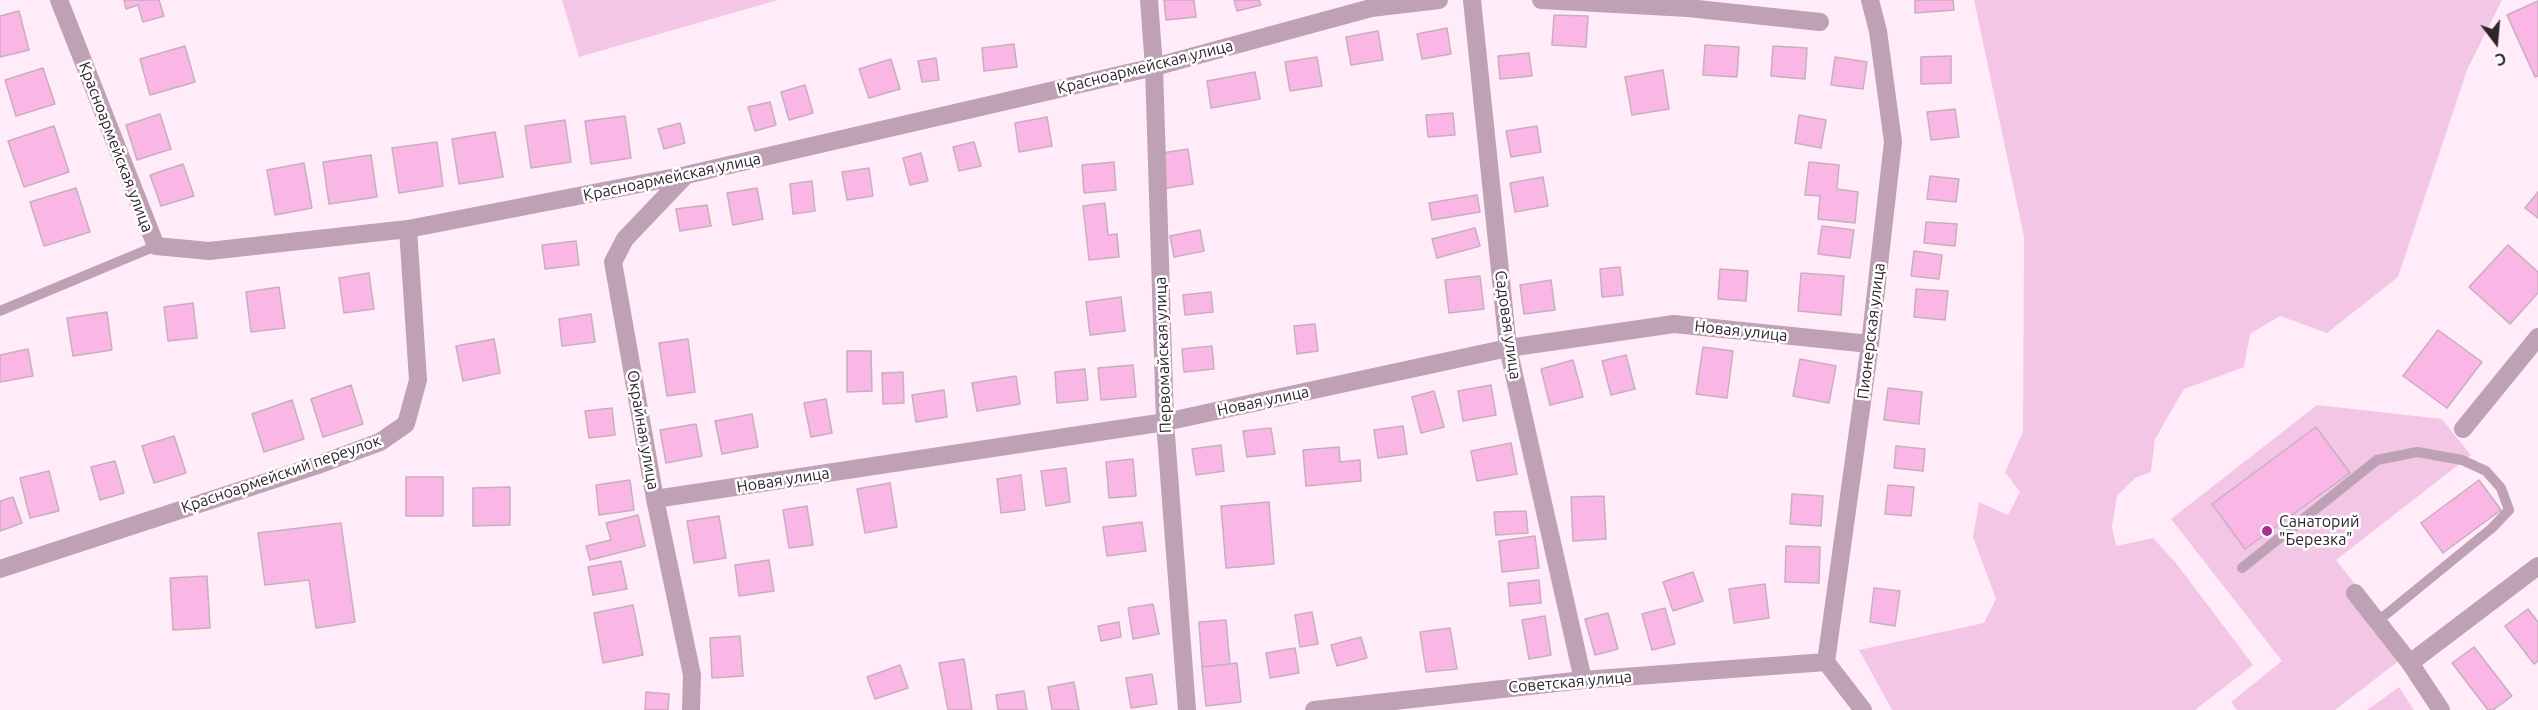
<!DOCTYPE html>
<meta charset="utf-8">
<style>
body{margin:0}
#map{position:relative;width:2538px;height:710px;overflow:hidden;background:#ffecf8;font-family:Ubuntu,sans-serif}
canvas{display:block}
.north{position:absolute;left:2466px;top:12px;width:60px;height:60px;-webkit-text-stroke:4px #fff;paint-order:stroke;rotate:164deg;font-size:16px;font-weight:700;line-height:24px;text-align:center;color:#2e252b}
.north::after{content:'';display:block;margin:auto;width:21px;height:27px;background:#2e252b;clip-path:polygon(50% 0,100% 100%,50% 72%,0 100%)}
</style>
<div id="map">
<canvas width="2538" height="710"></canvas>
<div class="north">С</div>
</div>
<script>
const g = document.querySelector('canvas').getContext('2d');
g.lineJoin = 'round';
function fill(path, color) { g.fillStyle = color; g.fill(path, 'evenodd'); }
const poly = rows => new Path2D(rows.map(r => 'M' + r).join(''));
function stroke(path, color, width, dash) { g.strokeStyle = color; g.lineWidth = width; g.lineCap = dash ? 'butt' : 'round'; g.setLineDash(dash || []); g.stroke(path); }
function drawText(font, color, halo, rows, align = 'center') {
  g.font = font + ' Ubuntu,sans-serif'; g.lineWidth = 5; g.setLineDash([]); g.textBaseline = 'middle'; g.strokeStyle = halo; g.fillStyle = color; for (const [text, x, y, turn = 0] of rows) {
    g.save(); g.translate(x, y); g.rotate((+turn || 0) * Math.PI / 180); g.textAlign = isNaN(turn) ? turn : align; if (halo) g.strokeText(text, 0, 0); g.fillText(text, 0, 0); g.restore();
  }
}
fill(poly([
 [562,0,778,0,579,57],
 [1974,0,2502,0,2467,70,2398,277,2327,333,2280,316,2250,334,2244,367,2184,389,2155,439,2151,472,2135,478,2117,496,2112,526,2116,546,2153,538,2176,563,2253,665,2195,710,1892,710,1859,650,1984,623,1996,599,1973,537,1979,502,2008,515,2020,492,2005,472,2023,432,2024,237],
 [2317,405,2442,419,2471,455,2336,560,2409,653,2335,710,2237,710,2231,702,2282,661,2171,519],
 [2399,687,2414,710,2367,710]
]), '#f4c6e5');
const building = poly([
 [124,0,159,0,164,16,143,22,138,5,126,9,124,0],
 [1164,0,1194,0,1196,17,1166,20,1164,0],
 [1234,0,1259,0,1261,5,1237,11,1234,0],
 [1915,0,1953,0,1954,10,1915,13,1915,0],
 [2538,1,2538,76,2535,77,2507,15,2538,1],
 [19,11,29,50,0,57,0,16,19,11],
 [1554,15,1588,16,1586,47,1552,45,1554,15],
 [1447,28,1451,54,1422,59,1417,34,1447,28],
 [1378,31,1383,60,1351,65,1346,37,1378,31],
 [1014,44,1017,67,984,71,982,48,1014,44],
 [1705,45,1739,47,1737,77,1703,75,1705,45],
 [185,46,195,82,150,95,140,59,185,46],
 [1773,46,1807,48,1805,79,1771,76,1773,46],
 [1529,53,1532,76,1500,79,1498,56,1529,53],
 [1951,56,1951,83,1921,84,1921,57,1951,56],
 [1317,57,1322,86,1290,91,1285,62,1317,57],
 [1835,57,1867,62,1863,89,1831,85,1835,57],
 [936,58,939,80,922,82,918,61,936,58],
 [891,59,900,89,869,98,859,69,891,59],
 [43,68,55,104,16,116,5,80,43,68],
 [1663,70,1669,109,1632,115,1625,77,1663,70],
 [1255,72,1260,99,1211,108,1207,81,1255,72],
 [805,85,813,113,789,120,781,92,805,85],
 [770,102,776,125,755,131,748,107,770,102],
 [1955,109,1959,137,1931,140,1927,112,1955,109],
 [1453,113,1455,135,1428,137,1426,115,1453,113],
 [160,114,171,149,137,160,126,125,160,114],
 [1799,115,1826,120,1821,148,1795,143,1799,115],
 [625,116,631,158,591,164,585,121,625,116],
 [1047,117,1052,146,1019,152,1015,123,1047,117],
 [565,120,571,162,531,168,525,126,565,120],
 [680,123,685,143,664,149,658,129,680,123],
 [54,126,69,172,24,187,8,141,54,126],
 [1537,126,1541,152,1511,157,1506,131,1537,126],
 [495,132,503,177,459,184,452,139,495,132],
 [437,142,443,186,399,193,392,148,437,142],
 [974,142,981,166,959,171,953,147,974,142],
 [1188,149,1193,184,1161,189,1155,154,1188,149],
 [921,153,928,181,910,185,903,158,921,153],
 [371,155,377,197,329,204,323,162,371,155],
 [1114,162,1116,190,1084,193,1082,165,1114,162],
 [1809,162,1839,165,1837,189,1858,192,1855,223,1818,219,1820,196,1805,195,1809,162],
 [304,163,312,208,275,215,267,170,304,163],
 [183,164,194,196,161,206,150,175,183,164],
 [869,168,873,196,847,200,842,172,869,168],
 [1930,176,1959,179,1956,202,1927,199,1930,176],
 [1543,177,1548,206,1515,212,1510,183,1543,177],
 [812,181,815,211,793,214,790,184,812,181],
 [76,188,90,232,44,246,30,202,76,188],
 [757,188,763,219,733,225,727,193,757,188],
 [2538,192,2538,218,2525,208,2538,192],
 [1477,195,1480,212,1432,220,1429,203,1477,195],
 [1105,203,1108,235,1117,234,1119,257,1089,260,1083,206,1105,203],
 [707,205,711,226,680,231,676,209,707,205],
 [1926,222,1957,224,1955,246,1924,243,1926,222],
 [1822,226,1854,230,1850,258,1818,254,1822,226],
 [1475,228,1480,246,1437,258,1432,239,1475,228],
 [1200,230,1204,251,1174,257,1170,236,1200,230],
 [576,241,579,265,545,269,542,245,576,241],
 [2508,245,2538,272,2538,293,2510,324,2469,287,2508,245],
 [1914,251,1942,255,1939,279,1911,276,1914,251],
 [1620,267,1623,295,1602,297,1600,269,1620,267],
 [1720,269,1748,271,1746,301,1718,299,1720,269],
 [369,273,374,309,344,313,339,278,369,273],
 [1801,273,1844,276,1841,315,1798,311,1801,273],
 [1480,276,1484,309,1449,313,1445,280,1480,276],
 [1551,280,1555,310,1524,314,1520,285,1551,280],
 [279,287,285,328,251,332,246,292,279,287],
 [1916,289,1948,291,1945,320,1914,317,1916,289],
 [1211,292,1213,312,1185,315,1183,295,1211,292],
 [1121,297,1125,331,1090,335,1086,302,1121,297],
 [193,303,197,338,168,341,164,307,193,303],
 [107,312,112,350,73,356,67,318,107,312],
 [591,314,595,342,562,346,559,319,591,314],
 [1315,324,1318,351,1297,354,1294,326,1315,324],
 [2438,330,2482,362,2447,408,2403,376,2438,330],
 [494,339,500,373,463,381,456,346,494,339],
 [688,339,695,392,667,396,659,343,688,339],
 [1212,346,1214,369,1184,372,1182,349,1212,346],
 [1703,347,1733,351,1727,398,1696,394,1703,347],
 [28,349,33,376,0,382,0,355,28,349],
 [847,351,871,351,872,391,847,392,847,351],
 [1626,355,1635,389,1611,395,1602,361,1626,355],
 [1800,359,1836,366,1829,403,1793,396,1800,359],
 [1573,360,1583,397,1550,405,1541,369,1573,360],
 [1133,365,1136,397,1101,400,1098,368,1133,365],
 [1085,369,1088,400,1057,403,1055,372,1085,369],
 [903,372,904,403,883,404,882,373,903,372],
 [1016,376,1020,404,977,411,972,383,1016,376],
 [351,385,363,424,323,437,311,399,351,385],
 [1491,385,1496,415,1463,421,1458,391,1491,385],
 [1888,388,1922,392,1919,424,1884,420,1888,388],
 [944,390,947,417,916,422,912,395,944,390],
 [1434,391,1444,427,1421,433,1412,397,1434,391],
 [826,399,832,433,811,437,804,403,826,399],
 [292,400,304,439,264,452,252,414,292,400],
 [612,408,615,435,589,438,585,411,612,408],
 [752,414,758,447,722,454,715,421,752,414],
 [696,424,702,456,666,463,660,430,696,424],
 [1403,426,1407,454,1378,458,1374,430,1403,426],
 [2316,427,2350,473,2245,549,2212,504,2316,427],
 [1271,428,1275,454,1247,457,1243,431,1271,428],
 [174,436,186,473,154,483,142,446,174,436],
 [1511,443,1517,474,1477,481,1471,451,1511,443],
 [1221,445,1224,471,1196,475,1192,449,1221,445],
 [1896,446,1925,449,1923,471,1894,468,1896,446],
 [1339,447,1340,462,1360,460,1361,481,1306,486,1303,450,1339,447],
 [1133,459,1136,496,1109,498,1106,462,1133,459],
 [115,461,124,493,100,500,91,467,115,461],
 [1066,468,1070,502,1046,506,1041,471,1066,468],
 [49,471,59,511,30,518,20,478,49,471],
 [1021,475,1025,510,1001,513,997,479,1021,475],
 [406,477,443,477,443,516,406,516,406,477],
 [630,480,634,510,599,515,596,485,630,480],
 [2479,480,2501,510,2443,553,2421,523,2479,480],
 [890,483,897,527,865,533,857,489,890,483],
 [1888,485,1914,487,1911,516,1885,514,1888,485],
 [510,487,510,525,473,526,473,488,510,487],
 [1792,494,1823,496,1821,526,1790,524,1792,494],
 [1604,496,1606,539,1573,541,1571,497,1604,496],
 [13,497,22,523,0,531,0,501,13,497],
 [1269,502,1274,564,1226,568,1221,506,1269,502],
 [807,506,813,545,789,548,783,510,807,506],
 [1526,511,1528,533,1496,535,1494,512,1526,511],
 [638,515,645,546,590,560,586,546,611,540,606,523,638,515],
 [719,516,726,558,694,563,687,521,719,516],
 [1142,522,1146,551,1107,556,1103,527,1142,522],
 [341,523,355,622,316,628,309,580,265,585,258,533,341,523],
 [1535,536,1539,568,1502,572,1499,541,1535,536],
 [1786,546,1820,547,1819,583,1785,582,1786,546],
 [769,560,774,591,739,596,735,565,769,560],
 [621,561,627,589,593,595,588,567,621,561],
 [1693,572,1703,601,1673,611,1663,582,1693,572],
 [207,576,210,628,173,630,170,578,207,576],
 [1539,580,1541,603,1510,606,1508,583,1539,580],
 [1765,584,1769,618,1734,623,1729,589,1765,584],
 [1874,588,1900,591,1895,626,1870,622,1874,588],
 [1153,604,1159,634,1133,639,1128,608,1153,604],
 [633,605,643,655,603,663,594,613,633,605],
 [1665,608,1675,644,1652,650,1642,614,1665,608],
 [2528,609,2538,622,2538,661,2534,664,2505,626,2528,609],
 [1312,612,1318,644,1300,647,1295,615,1312,612],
 [1608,613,1618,649,1595,655,1585,619,1608,613],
 [1545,616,1551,655,1529,659,1522,620,1545,616],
 [1226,620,1230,664,1202,667,1199,622,1226,620],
 [1119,622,1121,637,1101,641,1098,626,1119,622],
 [1450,628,1457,669,1426,672,1420,632,1450,628],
 [740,636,743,676,712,678,710,638,740,636],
 [1361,637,1367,658,1337,666,1331,645,1361,637],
 [2474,647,2512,696,2493,710,2488,710,2452,663,2474,647],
 [1295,648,1299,673,1270,678,1266,653,1295,648],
 [964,659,972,710,948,710,939,663,964,659],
 [1237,663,1241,702,1206,706,1202,667,1237,663],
 [900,665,908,688,875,699,867,677,900,665],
 [1152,674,1157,704,1131,708,1126,678,1152,674],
 [1074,682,1079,710,1052,710,1048,687,1074,682],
 [1024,691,1027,710,998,710,996,695,1024,691],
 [646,692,669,694,668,710,645,710,646,692]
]);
fill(building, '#fab7e5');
stroke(building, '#c6afbe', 1.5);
stroke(poly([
 [0,311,156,246],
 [2242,568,2377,460,2417,452,2462,460,2486,471,2501,488,2509,510,2492,528,2378,621]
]), '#bea1b5', 10);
stroke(poly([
 [59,0,156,246,209,251,408,229,686,175,1154,67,1371,8,1439,0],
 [1149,0,1154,67,1165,422,1187,710],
 [1472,0,1508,348,1583,680],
 [1541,0,1688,8,1820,22],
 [686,175,625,239,613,262,655,499,692,675,691,710],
 [2463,429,2538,337],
 [655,499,1165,422,1508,348,1674,324,1870,344],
 [0,569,315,466,380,442,406,424,418,380,408,229],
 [2355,593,2410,663,2441,710],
 [1826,662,1870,344,1893,142,1878,31,1870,0],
 [1826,662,1863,710],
 [2410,663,2538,566],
 [1314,710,1583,680,1826,662]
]), '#bea1b5', 18);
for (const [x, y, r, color] of [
 [2267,531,6,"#a6338d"]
]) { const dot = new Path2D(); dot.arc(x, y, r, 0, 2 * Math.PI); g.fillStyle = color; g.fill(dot); stroke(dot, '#fff', 2); }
drawText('16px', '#2e252b', '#fff', [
 ["Красноармейская улица",1145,67,-14],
 ["Красноармейская улица",116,147,69],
 ["Красноармейская улица",672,177,-12],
 ["Садовая улица",1508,325,82],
 ["Новая улица",1741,331,6],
 ["Пионерская улица",1871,331,-83],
 ["Первомайская улица",1163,355,-92],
 ["Новая улица",1263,401,-12],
 ["Окрайная улица",643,430,80],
 ["Красноармейский переулок",281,474,-19],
 ["Новая улица",783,480,-9],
 ["Советская улица",1570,682,-5]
]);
drawText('16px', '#2e252b', '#fff', [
 ["Санаторий",2279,522],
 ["\"Березка\"",2279,540]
], 'left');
</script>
